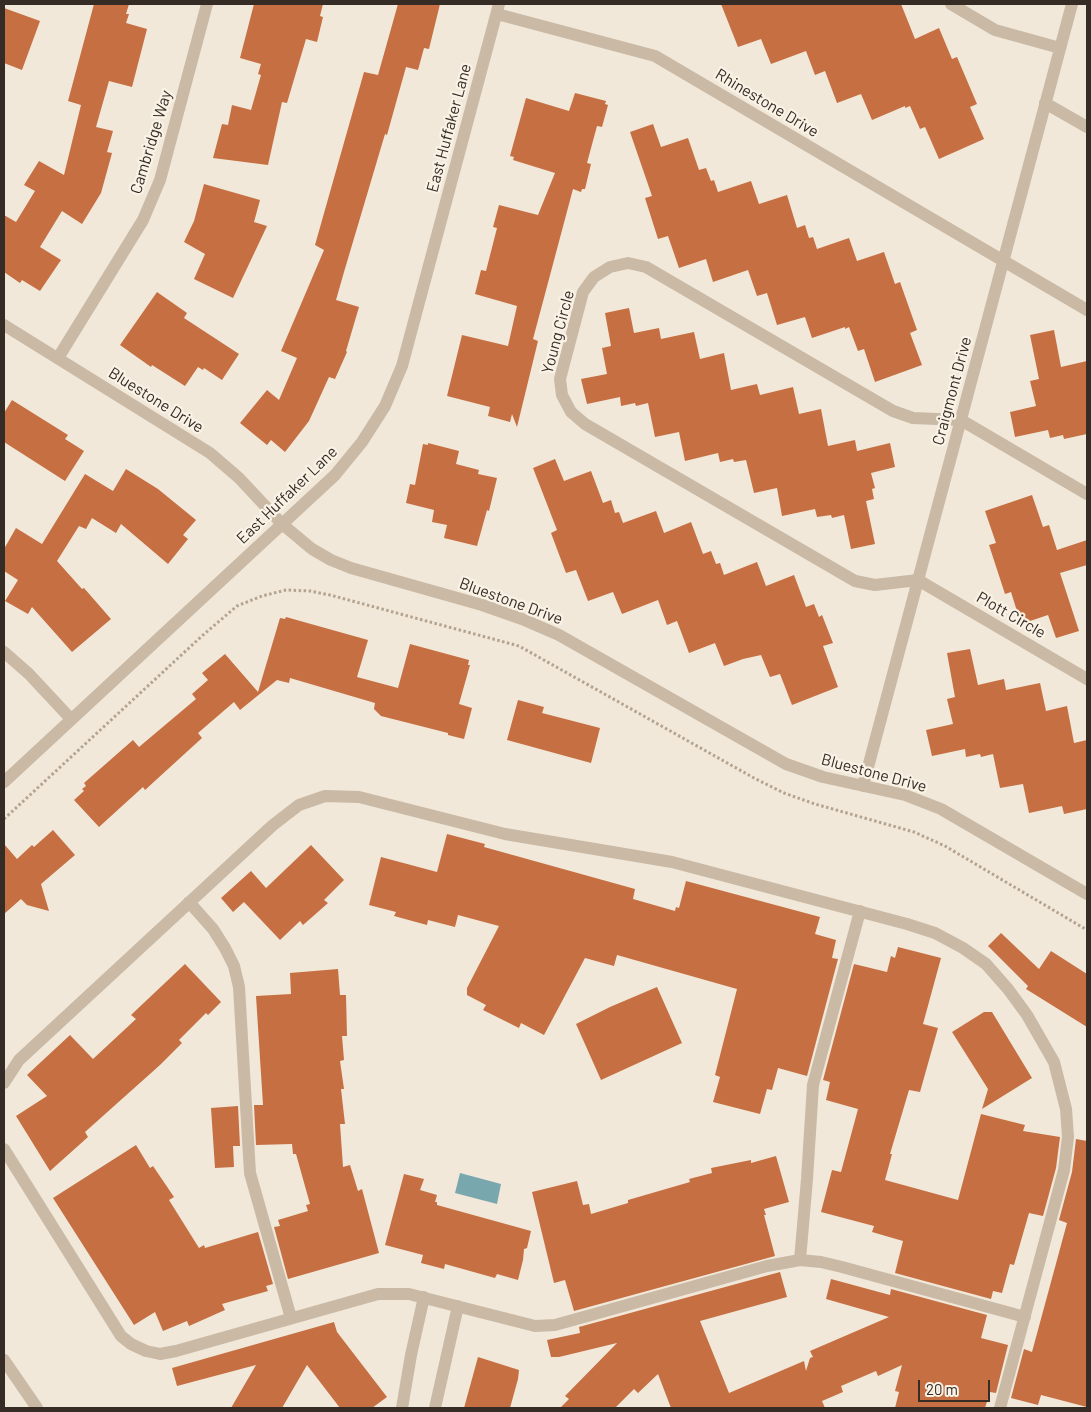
<!DOCTYPE html>
<style>
body{margin:0}
#map{position:relative;width:1091px;height:1412px;overflow:hidden;background:#f1e8d9;font-family:Barlow,sans-serif}
canvas{display:block}
.frame{position:absolute;inset:0;border:5px solid #352c26;pointer-events:none}
.scale{position:absolute;left:918px;top:1380px;width:72px;height:22px;box-sizing:border-box;border:2px solid #352c26;border-top:0;padding-left:6px;font-size:15px;line-height:18px;white-space:nowrap;color:#352c26;-webkit-text-stroke:4px #f9f2e5;paint-order:stroke}
</style>
<div id="map">
<canvas width="1091" height="1412"></canvas>
<div class="frame"></div>
<div class="scale">20 m</div>
</div>
<script>
const g = document.querySelector('canvas').getContext('2d');
g.lineJoin = 'round';
function fill(path, color) { g.fillStyle = color; g.fill(path, 'evenodd'); }
const poly = rows => new Path2D(rows.map(r => 'M' + r).join(''));
function stroke(path, color, width, dash) { g.strokeStyle = color; g.lineWidth = width; g.lineCap = dash ? 'butt' : 'round'; g.setLineDash(dash || []); g.stroke(path); }
function drawText(font, color, halo, rows, align = 'center') {
  g.font = font + ' Barlow,sans-serif'; g.lineWidth = 4.5; g.setLineDash([]); g.textBaseline = 'middle'; g.strokeStyle = halo; g.fillStyle = color; for (const [text, x, y, turn = 0] of rows) {
    g.save(); g.translate(x, y); g.rotate((+turn || 0) * Math.PI / 180); g.textAlign = isNaN(turn) ? turn : align; if (halo) g.strokeText(text, 0, 0); g.fillText(text, 0, 0); g.restore();
  }
}
fill(poly([
 [460,1173,501,1184,497,1204,455,1193]
]), '#78a7ae');
fill(poly([
 [94,4,129,4,126,14,129,14,126,23,147,29,132,87,109,81,96,127,113,131,107,152,112,153,101,193,82,224,62,211,40,247,61,260,40,291,22,280,20,283,4,272,4,215,16,222,35,191,24,185,39,161,64,175,81,105,68,101],
 [254,4,323,4,320,16,323,17,317,42,306,39,287,103,282,102,268,165,213,158,222,124,228,125,232,105,251,110,261,75,258,74,261,64,240,58],
 [398,4,440,4,429,49,424,48,418,70,406,67,387,135,385,134,344,272,336,300,359,307,346,351,347,352,335,379,329,377,309,421,285,452,271,440,267,445,240,423,267,390,279,400,297,358,281,351,324,250,315,245,364,72,378,75],
 [721,4,901,4,915,39,939,28,952,59,957,57,977,104,970,107,984,139,939,159,925,127,920,129,910,106,905,108,905,106,872,120,861,94,837,103,825,71,815,75,806,51,771,64,761,39,738,47],
 [4,8,40,21,22,70,4,63],
 [575,93,606,101,605,104,608,105,602,127,597,126,587,163,591,164,585,189,582,189,581,192,573,189,533,339,538,341,517,427,512,414,510,422,488,416,490,407,447,396,462,335,508,346,517,306,475,294,481,270,486,271,497,228,493,227,499,205,538,215,555,173,513,160,514,157,510,156,526,98,569,111],
 [653,124,661,147,688,138,699,170,706,168,711,181,714,180,718,192,751,181,759,204,787,195,797,228,805,225,809,238,813,237,817,249,849,238,857,261,884,252,895,284,900,282,917,330,910,333,922,365,875,382,864,349,858,351,849,327,845,329,845,327,812,338,805,317,777,325,767,293,757,296,748,270,713,282,706,259,679,268,668,236,658,239,645,198,652,196,630,132],
 [204,184,260,200,254,222,267,226,233,298,194,279,205,254,184,242,194,221],
 [157,292,187,313,184,318,239,354,222,380,204,368,203,370,198,367,185,386,152,365,151,367,120,345],
 [629,308,634,333,659,328,661,339,694,332,700,359,724,353,731,390,757,384,760,395,793,387,799,414,821,409,828,446,855,440,857,451,890,443,895,467,871,473,875,488,872,489,874,499,866,501,875,544,851,549,844,515,832,518,831,515,817,517,815,509,782,516,777,488,754,493,746,460,734,462,733,459,720,462,718,453,685,461,679,432,655,437,648,403,636,406,635,403,621,406,620,397,587,404,581,379,607,374,602,348,611,346,605,313],
 [1054,330,1061,367,1087,361,1087,434,1064,439,1063,435,1050,438,1048,430,1015,437,1010,412,1036,406,1030,381,1039,379,1030,335],
 [12,400,68,435,65,439,84,451,65,481,4,442,4,413],
 [428,443,459,451,456,464,479,470,478,474,497,478,489,511,487,510,477,546,444,538,447,525,432,522,434,510,406,503,410,484,415,485,423,444,428,445],
 [555,459,564,481,591,471,603,503,611,500,615,513,619,512,623,523,656,511,664,533,691,522,703,554,711,551,716,564,720,563,724,575,757,562,766,586,794,575,806,607,814,604,819,617,822,615,833,643,823,646,838,687,792,705,780,674,770,677,761,655,743,659,724,666,715,643,689,653,677,621,667,625,658,600,622,614,613,592,588,601,576,570,566,573,551,533,557,530,533,468],
 [126,469,158,489,196,520,183,535,188,539,168,564,121,524,116,533,92,518,86,529,79,526,57,561,82,589,84,588,111,619,72,652,32,607,28,614,5,601,18,580,4,571,4,549,16,528,42,544,85,474,113,491],
 [1032,495,1043,527,1049,525,1057,550,1087,540,1087,565,1060,573,1079,631,1056,638,1048,615,1021,624,1011,592,1005,594,989,545,996,543,985,511],
 [286,617,368,640,357,677,398,688,410,644,469,660,468,665,470,665,459,704,472,708,464,739,448,735,448,733,381,716,374,709,375,703,290,678,289,683,277,680,240,710,234,702,198,733,202,738,145,790,143,787,99,827,74,800,84,791,82,789,86,786,84,783,133,740,139,747,196,699,192,694,208,680,202,673,225,654,258,692,280,618,285,619],
 [970,649,978,685,1004,679,1006,690,1040,683,1046,711,1067,706,1074,743,1087,740,1087,809,1064,814,1062,806,1029,813,1023,784,1000,788,993,754,981,757,980,754,966,757,965,749,932,756,926,730,953,724,947,699,955,697,947,653],
 [518,700,544,707,542,713,600,728,591,763,507,740],
 [53,830,75,855,41,884,49,911,27,905,21,899,4,914,4,844,17,859,32,845,34,847],
 [447,834,485,844,484,847,635,889,633,899,675,911,676,907,679,908,686,881,820,917,815,934,836,940,832,958,838,959,807,1076,778,1068,772,1090,767,1089,760,1114,713,1102,720,1077,715,1075,737,989,617,955,614,966,585,958,544,1035,521,1023,519,1028,483,1010,486,1005,467,995,467,988,499,926,458,915,455,927,428,920,427,925,394,916,396,912,369,905,381,857,437,872],
 [311,845,344,880,324,900,328,903,319,911,303,925,300,921,280,940,244,902,233,912,221,898,251,871,266,888],
 [1001,933,1039,969,1051,951,1087,974,1087,1027,1026,989,1028,986,988,946],
 [898,947,941,958,923,1024,938,1028,920,1092,909,1090,890,1154,892,1154,885,1180,958,1200,981,1114,1025,1125,1023,1131,1060,1137,1056,1168,1043,1216,1029,1213,1014,1265,1010,1264,1002,1293,993,1291,991,1299,895,1273,903,1241,872,1232,874,1226,821,1212,832,1170,841,1172,858,1109,826,1100,830,1082,823,1080,854,964,887,972,891,956,895,958],
 [185,964,221,1002,208,1015,206,1013,179,1040,182,1043,160,1065,85,1132,88,1137,50,1171,16,1116,47,1096,27,1075,70,1035,93,1059,136,1019,131,1015],
 [338,969,340,995,346,995,347,1036,342,1036,344,1060,340,1061,344,1089,341,1089,345,1124,340,1124,343,1167,350,1165,358,1191,362,1189,379,1253,288,1279,274,1227,280,1226,278,1220,308,1211,306,1205,310,1204,296,1154,293,1154,292,1144,256,1145,254,1105,263,1105,256,996,291,994,290,973],
 [657,987,682,1043,601,1080,576,1024,610,1007],
 [984,1012,992,1012,1032,1078,982,1109,988,1089,952,1032],
 [238,1106,240,1146,233,1146,234,1167,215,1168,211,1108],
 [1076,1139,1087,1141,1087,1407,1041,1395,1038,1405,1011,1398,1024,1349,1032,1352,1067,1223,1059,1220,1072,1172],
 [136,1145,150,1168,153,1166,174,1197,169,1200,199,1248,204,1245,205,1248,258,1232,273,1284,266,1286,268,1291,222,1304,225,1310,189,1326,187,1321,163,1331,155,1312,134,1325,53,1198],
 [776,1156,789,1202,764,1209,766,1215,764,1215,775,1256,574,1311,565,1280,554,1283,532,1192,577,1181,583,1205,589,1204,591,1214,628,1203,628,1200,690,1182,689,1179,712,1173,711,1168,751,1160,751,1163],
 [404,1174,424,1179,420,1190,437,1195,435,1202,437,1202,437,1205,531,1231,527,1248,524,1249,523,1260,518,1280,497,1274,495,1278,445,1264,444,1269,421,1263,423,1255,385,1245],
 [780,1272,787,1297,700,1321,729,1393,804,1361,806,1371,810,1358,813,1357,810,1351,889,1317,826,1299,831,1279,890,1295,891,1289,987,1315,981,1338,1008,1345,996,1393,990,1392,985,1408,895,1408,899,1392,895,1391,902,1365,878,1376,876,1371,841,1386,843,1392,822,1401,825,1408,671,1408,658,1374,638,1393,634,1389,615,1408,560,1408,569,1399,565,1396,617,1343,559,1357,551,1357,547,1340,580,1333,579,1327],
 [334,1322,337,1332,387,1397,372,1408,340,1408,307,1365,282,1408,231,1408,256,1365,177,1386,172,1368],
 [478,1357,519,1370,518,1379,510,1408,464,1408]
]), '#c66f42');
stroke(poly([
 [4,819,203,635,237,606,262,596,286,590,310,591,330,595,519,646,754,778,784,793,815,804,914,832,945,846,1087,930]
]), '#b5a38f', 3, [2.5, 2.5]);
stroke(poly([
 [951,4,995,30,1060,48],
 [497,14,655,56,1087,310],
 [1045,103,1087,127],
 [4,325,210,453,239,478,282,524,312,549,331,560,351,568,482,605,522,619,559,635,786,764,823,777,905,795,941,809,1087,894],
 [58,358,143,220,160,180,207,4],
 [1087,494,961,420,913,418,893,411,646,267,628,263,610,267,594,277,583,292,560,379,562,395,571,412,585,424,855,581,875,585,918,580,1087,679],
 [4,652,29,674,71,719],
 [4,782,335,475,362,442,385,406,402,366,499,4],
 [863,786,1072,4],
 [189,902,213,929,225,948,234,966,239,987,250,1173,291,1318],
 [4,1083,19,1060,273,825,299,805,325,796,359,797,505,834,672,862,907,924,935,933,963,948,986,964,1008,989,1027,1015,1054,1062,1066,1109,1068,1137,1064,1170,1000,1408],
 [4,1149,121,1336,131,1344,146,1351,160,1354,176,1351,378,1294,409,1294,535,1326,555,1325,767,1266,800,1260,821,1262,842,1267,1025,1317],
 [800,1260,807,1179,813,1085,860,911],
 [4,1360,37,1408],
 [402,1408,411,1355,424,1297],
 [435,1408,458,1306]
]), '#c9b9a5', 12);
drawText('16px', '#352c26', '#f9f2e5', [
 ["Rhinestone Drive",767,103,31],
 ["East Huffaker Lane",449,128,-75],
 ["Cambridge Way",151,142,-73],
 ["Young Circle",558,332,-75],
 ["Craigmont Drive",952,391,-75],
 ["Bluestone Drive",156,400,32],
 ["East Huffaker Lane",287,495,-44],
 ["Bluestone Drive",511,601,20],
 ["Plott Circle",1011,615,30],
 ["Bluestone Drive",874,773,15]
]);
</script>
